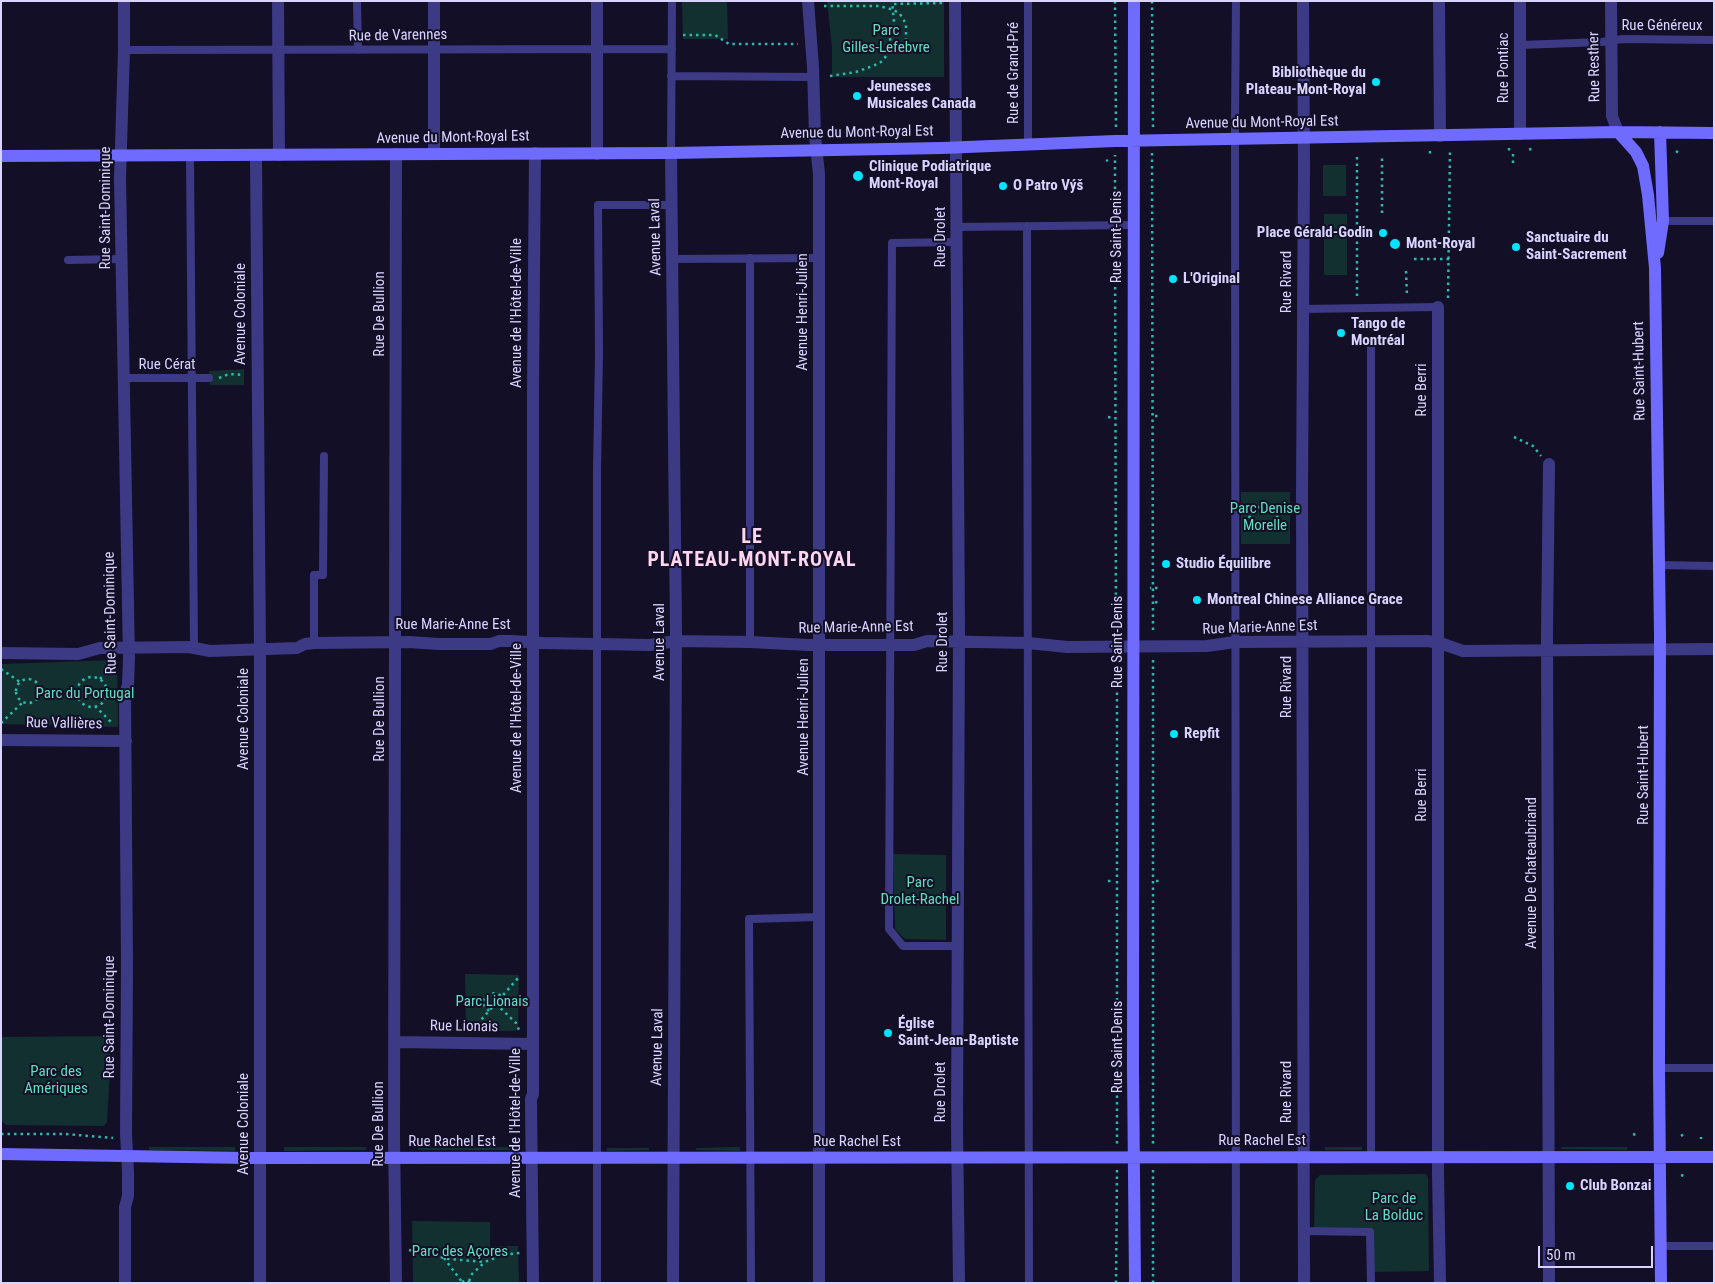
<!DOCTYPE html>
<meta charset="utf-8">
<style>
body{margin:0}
#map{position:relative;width:1715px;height:1284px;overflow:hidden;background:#130f26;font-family:"Roboto Condensed",sans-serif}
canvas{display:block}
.frame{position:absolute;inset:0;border:2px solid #d9d4ff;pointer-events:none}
.scale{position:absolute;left:1538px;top:1246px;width:115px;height:22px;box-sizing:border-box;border:2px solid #d9d4ff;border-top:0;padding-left:6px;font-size:15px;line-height:18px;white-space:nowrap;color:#d9d4ff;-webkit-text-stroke:4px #130f26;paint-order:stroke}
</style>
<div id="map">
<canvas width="1715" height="1284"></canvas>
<div class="frame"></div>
<div class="scale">50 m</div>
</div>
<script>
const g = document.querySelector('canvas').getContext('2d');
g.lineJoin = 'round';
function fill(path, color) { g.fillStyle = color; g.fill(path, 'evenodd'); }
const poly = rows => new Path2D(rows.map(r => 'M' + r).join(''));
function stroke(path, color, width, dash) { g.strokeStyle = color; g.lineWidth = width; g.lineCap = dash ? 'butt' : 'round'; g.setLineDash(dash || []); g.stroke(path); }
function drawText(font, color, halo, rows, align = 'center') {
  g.font = font + ' "Roboto Condensed",sans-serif'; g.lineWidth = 4; g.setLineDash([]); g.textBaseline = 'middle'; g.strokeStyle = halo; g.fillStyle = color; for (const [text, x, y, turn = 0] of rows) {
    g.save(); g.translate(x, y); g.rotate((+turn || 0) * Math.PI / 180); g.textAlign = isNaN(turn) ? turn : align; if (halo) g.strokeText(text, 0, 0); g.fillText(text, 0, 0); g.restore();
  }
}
fill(poly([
 [682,1,727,1,728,39,683,39],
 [827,1,944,1,944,77,832,77,832,48],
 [1323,165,1346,165,1346,196,1323,196],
 [1324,214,1347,214,1347,275,1324,275],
 [244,369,244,385,210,385,209,371],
 [1241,492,1290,492,1290,544,1241,544],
 [117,660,118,727,1,724,1,664],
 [893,854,946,855,946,940,905,939,895,929],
 [465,974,519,975,518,1029,515,1031,466,1031],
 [112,1036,107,1122,104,1126,6,1125,1,1120,2,1037],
 [149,1147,235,1147,235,1151,149,1150],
 [284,1147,366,1147,366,1150,284,1151],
 [510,1147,511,1150,418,1150,418,1148],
 [740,1147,740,1151,696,1150,696,1148],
 [1325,1147,1362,1147,1362,1150,1325,1150],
 [1562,1147,1627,1147,1627,1150,1561,1149],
 [607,1148,649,1148,649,1150,607,1151],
 [1419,1174,1426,1174,1428,1178,1429,1271,1371,1272,1370,1232,1314,1231,1315,1180,1320,1175],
 [412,1221,490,1222,490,1246,518,1246,519,1283,413,1283]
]), '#12302f');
stroke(poly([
 [1115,1,1116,127],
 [1152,1,1153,127],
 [894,4,942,3],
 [824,6,879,6,894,10,900,14,906,24,906,44,900,49,891,47],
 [683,35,715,35,729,44,798,44],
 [830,76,856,72,873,66,881,62,888,54,891,47,890,38,894,22,892,1],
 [1509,148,1509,154],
 [1530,148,1531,153],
 [1430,151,1430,156],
 [1676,151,1681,155],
 [1152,153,1153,632],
 [1513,154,1513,166],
 [1357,157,1357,298],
 [1106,161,1108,160],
 [1382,213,1382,157],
 [1115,215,1115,155],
 [1115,235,1116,632],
 [1414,259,1449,259],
 [1406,271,1407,297],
 [1448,298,1450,150],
 [219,378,229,374,244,375],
 [1155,416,1160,416],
 [1108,417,1114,418],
 [1514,437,1533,446,1541,456],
 [1273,512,1288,500],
 [1249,518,1252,512,1262,504,1265,504,1280,520],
 [1150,588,1151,588],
 [1155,588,1160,588],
 [1155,602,1160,603],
 [1117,660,1117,1145],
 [1153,660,1153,1145],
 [1,669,20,682],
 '77 692a15 15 0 1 1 30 0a15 15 0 1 1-30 0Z',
 '16 691a12 12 0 1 1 24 0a12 12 0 1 1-24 0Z',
 [100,679,115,663],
 [40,692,77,692],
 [95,706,112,723],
 [1,723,23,702],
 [1108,881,1114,881],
 [1156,881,1161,881],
 [496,1004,516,1023,519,1030],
 [489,1011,482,1003,486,995,495,993,502,996],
 [473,1029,519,977],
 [1,1134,65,1134,113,1138],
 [1633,1134,1639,1136],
 [1681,1136,1684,1134],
 [1701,1137,1701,1139],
 [1681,1175,1684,1176],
 [409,1250,449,1259,485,1262,502,1255,520,1253],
 [444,1258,462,1282],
 [469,1281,472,1274,485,1262],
 [462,1282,467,1280,472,1283],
 [1116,1283,1117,1170],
 [1153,1283,1153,1170]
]), '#2fb8b0', 2.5, [2.5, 4]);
stroke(poly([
 [357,1,358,50],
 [1236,1,1235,123,1236,1283],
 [1520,45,1602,42,1623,39,1714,40],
 [124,50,672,49],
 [671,76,813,77],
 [1028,145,1028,1],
 [671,153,672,1],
 [190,156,194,647],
 [1663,221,1714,221],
 [1027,226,1029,1283],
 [958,227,1133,225],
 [958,242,892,243,889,929,903,946,958,946],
 [750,258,750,642],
 [673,259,819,258],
 [68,260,122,259],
 [1303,309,1438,307],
 [1371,347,1371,1158],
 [124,378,209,378],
 [1659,565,1714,566],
 [314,643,314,575,323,575,324,456],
 [1659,1068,1714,1068],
 [1304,1231,1370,1232,1371,1283],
 [1661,1246,1714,1246],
 [597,1283,597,470,599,354,598,205,672,205],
 [751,1283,749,919,819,917]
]), '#3d3a85', 8);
stroke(poly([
 [124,1,124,50,120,178,129,658,128,685,125,694,127,965,126,1133,128,1172,128,1196,125,1207,125,1283],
 [278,1,279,155],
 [597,1,597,154],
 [808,1,813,67,815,136,819,174,819,1283],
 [955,1,959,628,957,1127,959,1283],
 [1303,1,1304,167,1302,492,1304,1283],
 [1439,1,1440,136],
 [1520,1,1520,134],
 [1611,1,1612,116,1618,132],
 [671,153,676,633,673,1283],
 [434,154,434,1],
 [256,155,260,657,260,1283],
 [1438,307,1438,1173,1440,1283],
 [1549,464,1547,635,1549,1283],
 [1,653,78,654,100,648,189,647,210,651,297,648,305,644,314,643,409,642,439,644,491,644,499,641,512,641,543,643,650,645,676,641,750,642,808,645,914,645,927,641,1028,643,1067,647,1207,646,1235,642,1427,641,1440,643,1463,651,1714,649],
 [1,740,126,741],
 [396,1042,533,1044],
 [396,1283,394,1137,396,154],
 [533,1283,531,1099,533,1094,533,391,535,153]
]), '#3d3a85', 12);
stroke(poly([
 [1134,1,1133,1068,1135,1283],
 [1618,132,1636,152,1643,166,1648,195,1655,268,1660,636,1659,1068,1661,1283],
 [1,156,671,153,942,148,1115,141,1618,132,1714,133],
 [1658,253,1663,221,1660,132],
 [1,1154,248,1158,1714,1157]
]), '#6f6bff', 12);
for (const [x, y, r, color] of [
 [1376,82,5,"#00e5ff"],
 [857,96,5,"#00e5ff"],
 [858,176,6,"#00e5ff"],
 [1003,186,5,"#00e5ff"],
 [1383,233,5,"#00e5ff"],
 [1395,244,6,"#00e5ff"],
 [1516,247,5,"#00e5ff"],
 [1173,279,5,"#00e5ff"],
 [1341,333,5,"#00e5ff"],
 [1166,564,5,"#00e5ff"],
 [1197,600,5,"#00e5ff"],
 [1174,734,5,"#00e5ff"],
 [888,1033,5,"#00e5ff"],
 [1570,1186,5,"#00e5ff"]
]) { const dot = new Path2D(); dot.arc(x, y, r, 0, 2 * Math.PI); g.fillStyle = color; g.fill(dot); stroke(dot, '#130f26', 2); }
drawText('15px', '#d9d4ff', '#130f26', [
 ["Rue Généreux",1662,26],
 ["Rue de Varennes",398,36,-1],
 ["Rue Resther",1595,67,-91],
 ["Rue Pontiac",1504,68,-90],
 ["Rue de Grand-Pré",1014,73,-90],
 ["Avenue du Mont-Royal Est",1262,123,-1],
 ["Avenue du Mont-Royal Est",857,133,-1],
 ["Avenue du Mont-Royal Est",453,138,-1],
 ["Rue Saint-Dominique",106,208,-90],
 ["Avenue Laval",656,237,-91],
 ["Rue Drolet",941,237,-90],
 ["Rue Saint-Denis",1117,237,-90],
 ["Rue Rivard",1287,282,-90],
 ["Avenue Henri-Julien",803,312,-90],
 ["Avenue de l'Hôtel-de-Ville",517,313,-90],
 ["Avenue Coloniale",241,314,-90],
 ["Rue De Bullion",380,314,-90],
 ["Rue Cérat",167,365],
 ["Rue Saint-Hubert",1640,371,-91],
 ["Rue Berri",1422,390,-90],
 ["Rue Saint-Dominique",111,613,-91],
 ["Rue Marie-Anne Est",453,625],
 ["Rue Marie-Anne Est",856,628,-1],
 ["Rue Marie-Anne Est",1260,628,-2],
 ["Avenue Laval",660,642,-90],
 ["Rue Drolet",943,642,-90],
 ["Rue Saint-Denis",1118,642,-90],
 ["Rue Rivard",1287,687,-90],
 ["Avenue Henri-Julien",804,717,-90],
 ["Avenue de l'Hôtel-de-Ville",517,718,-90],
 ["Avenue Coloniale",244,719,-90],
 ["Rue De Bullion",380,719,-90],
 ["Rue Vallières",64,724,1],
 ["Rue Saint-Hubert",1644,775,-90],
 ["Rue Berri",1422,795,-90],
 ["Avenue De Chateaubriand",1532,873,-90],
 ["Rue Saint-Dominique",110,1017,-90],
 ["Rue Lionais",464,1027,1],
 ["Avenue Laval",658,1047,-89],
 ["Rue Saint-Denis",1118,1047,-90],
 ["Rue Drolet",941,1092,-90],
 ["Rue Rivard",1287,1092,-90],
 ["Avenue de l'Hôtel-de-Ville",516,1123,-90],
 ["Avenue Coloniale",244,1124,-90],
 ["Rue De Bullion",379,1124,-90],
 ["Rue Rachel Est",1262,1141],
 ["Rue Rachel Est",452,1142],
 ["Rue Rachel Est",857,1142]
]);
drawText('15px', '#5fe0c0', '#130f26', [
 ["Parc",886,31],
 ["Gilles-Lefebvre",886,48],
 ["Parc Denise",1265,509],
 ["Morelle",1265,526],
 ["Parc du Portugal",85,694],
 ["Parc",920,883],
 ["Drolet-Rachel",920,900],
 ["Parc Lionais",492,1002],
 ["Parc des",56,1072],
 ["Amériques",56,1089],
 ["Parc de",1394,1199],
 ["La Bolduc",1394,1216],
 ["Parc des Açores",460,1252]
]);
drawText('bold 15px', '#d9d4ff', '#130f26', [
 ["Bibliothèque du",1366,73,"right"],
 ["Plateau-Mont-Royal",1366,90,"right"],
 ["Jeunesses",867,87],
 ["Musicales Canada",867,104],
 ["Clinique Podiatrique",869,167],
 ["Mont-Royal",869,184],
 ["O Patro Výš",1013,186],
 ["Place Gérald-Godin",1373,233,"right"],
 ["Sanctuaire du",1526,238],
 ["Saint-Sacrement",1526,255],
 ["Mont-Royal",1406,244],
 ["L'Original",1183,279],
 ["Tango de",1351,324],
 ["Montréal",1351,341],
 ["Studio Équilibre",1176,564],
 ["Montreal Chinese Alliance Grace",1207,600],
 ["Repfit",1184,734],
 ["Église",898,1024],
 ["Saint-Jean-Baptiste",898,1041],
 ["Club Bonzai",1580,1186]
], 'left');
g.letterSpacing = '1px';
drawText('bold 20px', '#ffd6f0', '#130f26', [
 ["LE",752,538],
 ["PLATEAU-MONT-ROYAL",752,561]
]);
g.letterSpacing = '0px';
</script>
